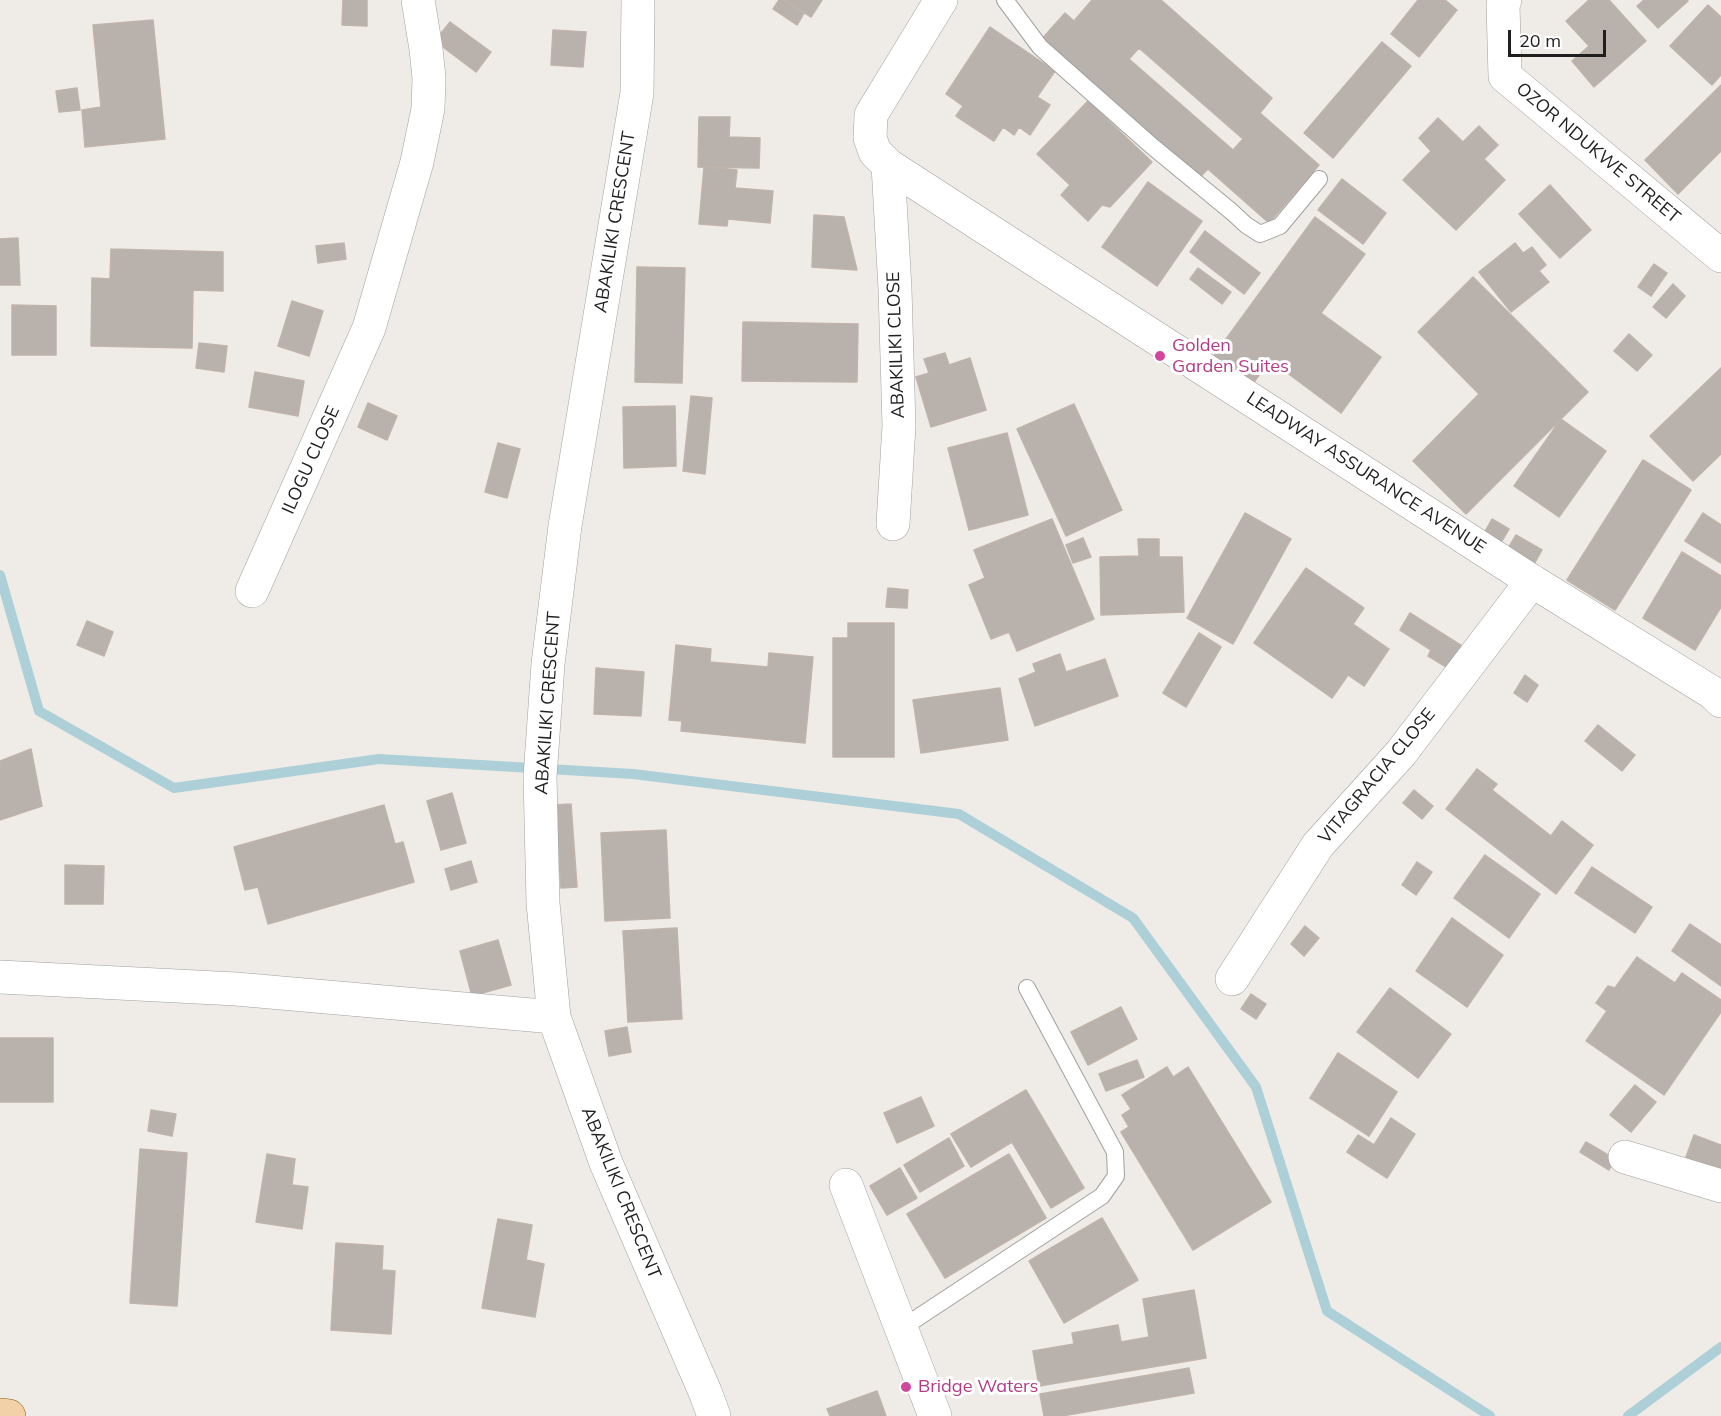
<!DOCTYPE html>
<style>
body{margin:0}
#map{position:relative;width:1721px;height:1416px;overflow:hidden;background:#efece7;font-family:Mulish,sans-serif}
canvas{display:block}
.scale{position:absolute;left:1508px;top:30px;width:98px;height:27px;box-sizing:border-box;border:3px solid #1f1f1f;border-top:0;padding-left:8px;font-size:18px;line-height:21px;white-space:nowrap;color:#1f1f1f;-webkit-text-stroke:4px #fff;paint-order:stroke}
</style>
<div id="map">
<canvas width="1721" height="1416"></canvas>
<div class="scale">20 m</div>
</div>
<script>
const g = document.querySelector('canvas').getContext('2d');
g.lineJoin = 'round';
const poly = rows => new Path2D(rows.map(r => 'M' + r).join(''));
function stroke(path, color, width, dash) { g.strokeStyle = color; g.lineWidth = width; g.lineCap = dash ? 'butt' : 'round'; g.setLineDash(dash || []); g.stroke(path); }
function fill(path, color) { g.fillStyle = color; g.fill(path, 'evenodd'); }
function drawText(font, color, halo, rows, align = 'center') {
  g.font = font + ' Mulish,sans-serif'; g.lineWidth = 6; g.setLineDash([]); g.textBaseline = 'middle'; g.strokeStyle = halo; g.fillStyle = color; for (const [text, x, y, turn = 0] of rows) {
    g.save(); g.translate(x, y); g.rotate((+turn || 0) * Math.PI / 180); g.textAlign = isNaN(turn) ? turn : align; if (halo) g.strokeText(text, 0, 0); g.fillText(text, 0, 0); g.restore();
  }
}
stroke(poly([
 [0,575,39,711,174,788,379,759,633,774,959,814,1133,918,1256,1087,1327,1311,1490,1416],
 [1628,1416,1721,1347]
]), '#accfd8', 10);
const building = poly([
 [343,0,367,0,367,26,342,25,343,0],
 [779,0,783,0,804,13,797,25,773,9,779,0],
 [785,0,822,0,811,17,785,0],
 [1092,0,1161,0,1272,98,1260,113,1319,165,1269,223,1208,169,1198,179,1040,41,1065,13,1074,21,1092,0],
 [1139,48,1243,139,1233,150,1129,59,1139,48],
 [1418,0,1445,0,1457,10,1419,57,1391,34,1418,0],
 [1589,0,1609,0,1646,41,1594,87,1572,61,1589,46,1566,21,1589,0],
 [1644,0,1687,0,1688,1,1658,28,1637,6,1644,0],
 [1708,5,1721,17,1721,75,1712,85,1670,46,1708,5],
 [153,20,165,139,85,147,82,110,101,107,93,25,153,20],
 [450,22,491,52,476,72,435,41,450,22],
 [990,27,1055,71,1037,97,1050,105,1030,135,1019,127,1014,135,1003,127,994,141,956,116,963,106,946,94,990,27],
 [553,30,586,32,583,67,551,65,553,30],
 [1382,42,1411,66,1333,158,1304,133,1382,42],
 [1721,85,1721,151,1678,194,1645,160,1721,85],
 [77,88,80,110,59,112,56,91,77,88],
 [1088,101,1152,162,1110,207,1102,205,1088,221,1061,195,1070,185,1037,154,1088,101],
 [699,117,730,117,729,137,760,138,759,168,698,167,699,117],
 [1438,118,1463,142,1479,126,1498,145,1484,159,1505,180,1456,230,1403,180,1431,151,1419,138,1438,118],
 [704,167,737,170,735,188,773,191,770,223,728,219,727,226,699,224,704,167],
 [1342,179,1386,213,1363,244,1318,210,1342,179],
 [1148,182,1202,221,1157,286,1102,247,1148,182],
 [1550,185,1591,230,1560,258,1519,214,1550,185],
 [814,215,844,217,857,270,812,267,814,215],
 [1315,217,1365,254,1321,313,1381,357,1341,413,1270,360,1249,389,1210,361,1315,217],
 [1205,231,1260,273,1244,294,1190,252,1205,231],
 [18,238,20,285,0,285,0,239,18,238],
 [344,243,346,259,318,263,316,246,344,243],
 [1515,243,1523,253,1532,247,1546,265,1539,271,1549,282,1511,312,1479,272,1515,243],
 [111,249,223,252,223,291,193,290,192,348,91,346,92,278,110,279,111,249],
 [1654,264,1667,273,1651,296,1638,287,1654,264],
 [637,267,685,268,682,383,635,382,637,267],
 [1198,268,1231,292,1222,304,1190,279,1198,268],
 [1473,277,1588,392,1466,514,1413,461,1479,394,1418,332,1473,277],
 [1673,284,1685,296,1666,318,1653,307,1673,284],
 [292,301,323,311,309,356,278,346,292,301],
 [12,305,56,306,56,355,12,355,12,305],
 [743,322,858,324,857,382,742,381,743,322],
 [1629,334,1652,355,1637,371,1614,351,1629,334],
 [199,343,227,346,224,372,196,368,199,343],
 [945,353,949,365,970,358,986,410,931,427,916,377,929,373,924,359,945,353],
 [1721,368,1721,454,1693,481,1650,436,1721,368],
 [255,372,304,381,298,416,249,407,255,372],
 [691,396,712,398,705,474,683,471,691,396],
 [368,403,397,416,387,440,358,427,368,403],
 [1074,404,1122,510,1066,536,1017,429,1074,404],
 [675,406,676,466,624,468,623,407,675,406],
 [1561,419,1606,451,1559,517,1514,486,1561,419],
 [1007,433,1028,515,969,530,948,448,1007,433],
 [498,443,520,449,507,498,485,492,498,443],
 [1643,460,1691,490,1615,610,1567,580,1643,460],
 [1245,513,1291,539,1233,644,1187,618,1245,513],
 [1703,513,1721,525,1721,563,1685,541,1703,513],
 [1052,519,1094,619,1017,651,1009,632,991,639,969,585,985,578,974,550,1052,519],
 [1492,519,1509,529,1496,551,1479,542,1492,519],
 [1516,535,1542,550,1529,573,1503,557,1516,535],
 [1083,538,1091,557,1073,563,1066,545,1083,538],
 [1138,539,1159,539,1159,557,1182,557,1184,612,1101,615,1100,557,1139,556,1138,539],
 [1682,552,1721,576,1721,607,1695,650,1643,618,1682,552],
 [1306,568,1364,608,1353,624,1389,649,1364,686,1348,675,1332,698,1254,643,1306,568],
 [888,588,908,590,907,608,886,607,888,588],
 [1410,613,1462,646,1448,668,1428,656,1431,650,1400,630,1410,613],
 [87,621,113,632,104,656,77,645,87,621],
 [848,623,894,623,894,757,833,757,833,638,848,638,848,623],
 [1199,633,1221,647,1186,707,1163,693,1199,633],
 [676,645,711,649,710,662,768,667,769,653,813,657,805,743,681,731,682,721,669,720,676,645],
 [1060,654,1066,672,1105,659,1118,696,1035,726,1019,679,1036,672,1033,664,1060,654],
 [596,668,644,672,641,716,594,714,596,668],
 [1525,675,1538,685,1527,702,1514,693,1525,675],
 [1000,688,1008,740,921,753,913,700,1000,688],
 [1598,725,1635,755,1622,771,1585,741,1598,725],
 [31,749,42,806,0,820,0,761,31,749],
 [1477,769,1497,784,1492,790,1551,836,1562,821,1593,845,1556,894,1446,809,1477,769],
 [1414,790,1433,806,1422,819,1403,803,1414,790],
 [452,793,466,843,441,850,427,801,452,793],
 [571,804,577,887,561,888,555,805,571,804],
 [384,805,395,844,403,842,414,882,268,924,258,887,245,890,234,847,384,805],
 [666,830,670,918,605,921,601,833,666,830],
 [1485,855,1540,894,1509,938,1454,898,1485,855],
 [471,861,477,882,451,890,445,869,471,861],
 [1417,862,1432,872,1416,895,1402,885,1417,862],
 [65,865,104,866,103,904,65,904,65,865],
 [1592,867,1652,907,1635,933,1575,893,1592,867],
 [1452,918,1503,955,1467,1007,1416,971,1452,918],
 [1690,924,1721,945,1721,986,1672,951,1690,924],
 [1305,926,1319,938,1304,956,1291,944,1305,926],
 [677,928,682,1019,628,1022,623,931,677,928],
 [498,940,511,985,472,996,460,951,498,940],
 [1637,957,1675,983,1682,973,1721,1000,1721,1012,1664,1095,1586,1041,1607,1011,1596,1003,1608,986,1615,988,1637,957],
 [1390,988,1451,1034,1418,1078,1357,1032,1390,988],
 [1251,994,1266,1004,1256,1019,1241,1009,1251,994],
 [1121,1007,1137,1039,1088,1065,1071,1032,1121,1007],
 [627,1027,631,1052,609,1056,605,1031,627,1027],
 [0,1038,53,1038,53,1102,0,1102,0,1038],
 [1338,1053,1397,1092,1369,1136,1310,1098,1338,1053],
 [1137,1060,1144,1077,1106,1091,1099,1074,1137,1060],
 [1167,1067,1173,1077,1188,1067,1271,1202,1193,1250,1121,1132,1129,1127,1122,1115,1131,1109,1122,1095,1167,1067],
 [1635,1085,1656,1102,1631,1132,1610,1115,1635,1085],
 [1026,1090,1084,1188,1051,1208,1012,1142,971,1167,951,1134,1026,1090],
 [921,1097,934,1126,897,1143,884,1113,921,1097],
 [151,1110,176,1114,172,1136,148,1131,151,1110],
 [1391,1118,1415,1134,1387,1178,1347,1152,1358,1135,1374,1145,1391,1118],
 [1694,1135,1721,1145,1721,1170,1686,1157,1694,1135],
 [949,1138,964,1166,920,1192,904,1165,949,1138],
 [1586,1142,1615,1159,1609,1170,1580,1152,1586,1142],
 [140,1149,187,1153,177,1306,130,1303,140,1149],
 [267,1154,295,1159,292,1185,308,1187,302,1229,256,1222,267,1154],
 [1009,1154,1046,1218,945,1278,907,1214,1009,1154],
 [900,1168,917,1198,887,1215,870,1186,900,1168],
 [1102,1218,1138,1280,1064,1323,1029,1261,1102,1218],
 [498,1219,532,1225,526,1260,544,1264,535,1317,482,1308,498,1219],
 [336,1243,383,1246,382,1270,395,1271,391,1334,331,1330,336,1243],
 [1194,1290,1206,1358,1039,1386,1033,1351,1074,1344,1072,1333,1118,1325,1121,1342,1149,1337,1143,1299,1194,1290],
 [1189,1368,1194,1393,1062,1416,1044,1416,1040,1394,1189,1368],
 [877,1391,886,1416,830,1416,827,1409,877,1391]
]);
fill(building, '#b8b1ac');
stroke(building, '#bfb3aa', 1.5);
const lane = poly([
 [1005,0,1040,47,1153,147,1232,212,1246,225,1260,234,1280,226,1319,179],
 [902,1328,1102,1196,1116,1176,1115,1152,1027,988]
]);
const street = poly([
 [638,0,637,93,565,526,548,664,540,777,543,903,554,1017,606,1163,706,1394,714,1416],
 [941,0,871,115,870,138,875,152,888,165,1532,581,1713,693,1721,701],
 [1505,0,1503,5,1505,76,1721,256],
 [888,165,895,289,899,426,893,524],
 [252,591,369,328,417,162,428,109,429,78,426,49,418,0],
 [0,977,236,989,554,1017],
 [1232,979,1318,845,1401,753,1532,581],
 [1625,1157,1721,1186],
 [846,1185,935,1416]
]);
const primary = poly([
 [0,1415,9,1416]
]);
stroke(lane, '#a0a0a0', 18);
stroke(street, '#a0a0a0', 34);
stroke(primary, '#8a5e10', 34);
stroke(lane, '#fff', 16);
stroke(street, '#fff', 33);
stroke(primary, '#f2d0a8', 33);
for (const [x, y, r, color] of [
 [1160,356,6,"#d1479c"],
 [906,1387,6,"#d1479c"]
]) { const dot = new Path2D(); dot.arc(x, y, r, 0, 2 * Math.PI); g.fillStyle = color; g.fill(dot); stroke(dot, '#fff', 2); }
drawText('18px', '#1f1f1f', '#fff', [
 ["OZOR NDUKWE STREET",1598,153,40],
 ["ABAKILIKI CRESCENT",615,222,-81],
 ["ABAKILIKI CLOSE",896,345,-92],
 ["ILOGU CLOSE",311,460,-66],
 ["LEADWAY ASSURANCE AVENUE",1366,473,33],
 ["ABAKILIKI CRESCENT",548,703,-86],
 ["VITAGRACIA CLOSE",1377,776,-50],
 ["ABAKILIKI CRESCENT",621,1193,68]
]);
drawText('18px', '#b23c85', '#fff', [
 ["Golden",1172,346],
 ["Garden Suites",1172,367],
 ["Bridge Waters",918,1387]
], 'left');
</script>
